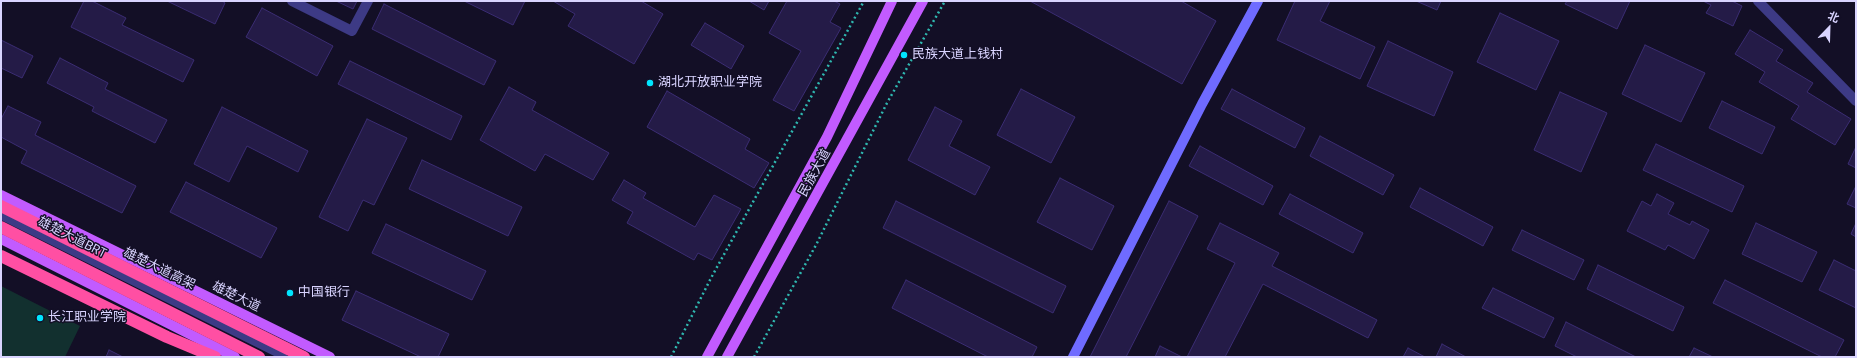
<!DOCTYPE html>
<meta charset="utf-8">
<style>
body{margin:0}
#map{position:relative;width:1857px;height:358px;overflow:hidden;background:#130f26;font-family:"DM Sans","Noto Sans SC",sans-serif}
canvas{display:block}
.frame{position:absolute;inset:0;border:2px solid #d9d4ff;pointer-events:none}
.north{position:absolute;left:1809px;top:8px;width:40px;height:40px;-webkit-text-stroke:3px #130f26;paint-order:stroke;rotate:23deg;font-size:11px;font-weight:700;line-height:16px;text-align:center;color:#d9d4ff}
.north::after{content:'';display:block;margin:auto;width:14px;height:18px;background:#d9d4ff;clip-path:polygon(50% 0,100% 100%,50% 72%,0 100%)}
</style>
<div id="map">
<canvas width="1857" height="358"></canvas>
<div class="frame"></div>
<div class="north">北</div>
</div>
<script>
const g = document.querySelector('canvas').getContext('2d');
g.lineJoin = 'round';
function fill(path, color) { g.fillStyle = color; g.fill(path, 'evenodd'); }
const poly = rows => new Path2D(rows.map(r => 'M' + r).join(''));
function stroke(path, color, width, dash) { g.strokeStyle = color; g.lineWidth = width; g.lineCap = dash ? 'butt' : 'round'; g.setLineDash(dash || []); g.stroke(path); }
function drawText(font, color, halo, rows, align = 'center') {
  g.font = font + ' "DM Sans","Noto Sans SC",sans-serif'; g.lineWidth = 3; g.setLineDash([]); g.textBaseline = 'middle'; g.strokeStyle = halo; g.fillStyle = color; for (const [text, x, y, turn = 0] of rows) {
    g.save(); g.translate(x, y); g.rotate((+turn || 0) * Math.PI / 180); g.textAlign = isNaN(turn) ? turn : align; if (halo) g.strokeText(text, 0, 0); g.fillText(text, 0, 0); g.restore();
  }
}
fill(poly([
 [1,286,80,326,65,357,1,357]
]), '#12302f');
const building = poly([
 [84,1,92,1,126,18,122,25,194,60,183,82,71,27,84,1],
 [167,1,222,1,225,3,215,24,167,1],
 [336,1,357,1,353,9,336,1],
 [464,1,525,1,513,25,464,1],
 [553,1,641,1,663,14,634,64,568,26,575,14,553,1],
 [749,1,769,1,764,10,749,1],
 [787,1,834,1,840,4,830,22,841,28,794,111,773,100,801,51,769,33,787,1],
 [1030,1,1181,1,1216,21,1182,84,1030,1],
 [1295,1,1330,1,1320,21,1375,47,1360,79,1277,40,1295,1],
 [1416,1,1441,1,1437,10,1416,1],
 [1567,1,1630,1,1617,29,1565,4,1567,1],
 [1703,1,1732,1,1742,6,1733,26,1706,13,1711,5,1703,1],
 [384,4,496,61,484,85,372,29,384,4],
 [262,8,333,46,317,76,246,37,262,8],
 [1500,13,1559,41,1536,90,1477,62,1500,13],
 [705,23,744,46,731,69,691,45,705,23],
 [1750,30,1783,50,1776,61,1813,83,1807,92,1851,119,1835,145,1791,119,1799,106,1759,82,1765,72,1735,54,1750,30],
 [1,40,33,56,22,78,1,68,1,40],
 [1388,41,1453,72,1434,116,1367,86,1388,41],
 [1645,45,1705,73,1681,122,1622,94,1645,45],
 [60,58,108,83,105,89,167,120,155,143,92,111,94,107,47,83,60,58],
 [350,61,462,116,451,140,338,84,350,61],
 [509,87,536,102,532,110,609,153,593,180,545,154,535,171,480,140,509,87],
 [1021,89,1075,117,1051,163,997,135,1021,89],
 [1232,89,1305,128,1295,148,1221,109,1232,89],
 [667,91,750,139,745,149,769,163,754,188,647,127,667,91],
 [1560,92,1607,113,1581,172,1534,150,1560,92],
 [1722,101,1775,127,1762,154,1709,128,1722,101],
 [8,106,41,122,35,135,136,186,122,213,21,163,27,151,1,137,1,119,8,106],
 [222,107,308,151,298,172,247,146,229,182,194,164,222,107],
 [935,107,962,121,949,146,990,167,975,195,908,160,935,107],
 [367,119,407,138,374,205,363,200,348,231,319,217,367,119],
 [1320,136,1394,175,1383,195,1310,156,1320,136],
 [1656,144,1744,186,1732,212,1643,170,1656,144],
 [1200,146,1273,186,1263,205,1189,166,1200,146],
 [1855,149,1856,150,1856,168,1848,164,1855,149],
 [422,160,522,207,508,236,409,189,422,160],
 [1060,178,1114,206,1092,250,1037,222,1060,178],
 [624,180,646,193,643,198,695,227,714,195,741,209,712,260,698,253,694,260,627,223,633,212,612,200,624,180],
 [186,182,277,228,261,258,170,212,186,182],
 [1856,186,1856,208,1847,204,1856,186],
 [1420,188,1493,227,1483,246,1410,207,1420,188],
 [1290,194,1363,233,1353,253,1279,214,1290,194],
 [1657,194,1674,203,1668,214,1690,225,1692,221,1709,230,1694,259,1668,245,1665,250,1627,231,1642,201,1651,206,1657,194],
 [896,201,1066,286,1053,313,883,228,896,201],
 [1169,201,1198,216,1126,357,1090,357,1169,201],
 [1220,223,1279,253,1272,266,1377,320,1368,338,1263,284,1225,357,1187,357,1235,263,1207,249,1220,223],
 [1756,223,1817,252,1802,282,1742,254,1756,223],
 [1856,223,1856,237,1851,234,1856,223],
 [386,224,486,271,472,300,372,253,386,224],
 [1522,230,1584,260,1574,280,1512,250,1522,230],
 [1834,260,1856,271,1856,308,1819,290,1834,260],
 [1598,265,1684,307,1673,331,1587,289,1598,265],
 [906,280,1037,347,1032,357,988,357,892,308,906,280],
 [1725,280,1844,340,1835,357,1822,357,1713,303,1725,280],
 [1493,288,1554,318,1544,338,1482,308,1493,288],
 [356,291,449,334,438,357,421,357,342,320,356,291],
 [1566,322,1636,357,1577,357,1555,346,1566,322],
 [1442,344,1466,357,1436,357,1442,344],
 [1160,346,1182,357,1155,357,1160,346],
 [1408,348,1425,357,1403,357,1408,348],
 [1694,348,1713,357,1689,357,1694,348],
 [109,350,123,357,106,357,109,350]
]);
fill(building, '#241b47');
stroke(building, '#3b2d73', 1);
stroke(poly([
 [671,357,711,278,864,1],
 [754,357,816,245,887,103,945,1]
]), '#2fb8b0', 2.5, [2, 3]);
stroke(poly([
 [1,216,284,357]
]), '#3d3a85', 7);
stroke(poly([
 [292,1,352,31,368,1],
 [1758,1,1856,101]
]), '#3d3a85', 10);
stroke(poly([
 [1073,357,1202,104,1258,1]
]), '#6f6bff', 10);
stroke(poly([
 [1,195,330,357],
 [1,239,235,357],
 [707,357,827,137,892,1],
 [727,357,923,1]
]), '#c25bff', 10);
stroke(poly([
 [1,206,304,357],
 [1,227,259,357],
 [1,256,167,337,215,357]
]), '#ff4fa3', 12);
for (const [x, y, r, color] of [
 [904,55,4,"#00e5ff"],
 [650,83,4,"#00e5ff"],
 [290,293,4,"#00e5ff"],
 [40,318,4,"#00e5ff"]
]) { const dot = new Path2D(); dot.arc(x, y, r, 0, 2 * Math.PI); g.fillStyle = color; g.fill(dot); stroke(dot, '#130f26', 1.5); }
drawText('13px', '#d9d4ff', '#130f26', [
 ["民族大道上钱村",912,55],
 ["湖北开放职业学院",658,83],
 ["中国银行",298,293],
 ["长江职业学院",48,318]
], 'left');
drawText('13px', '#d9d4ff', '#130f26', [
 ["民族大道",815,173,-61],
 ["雄楚大道BRT",72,238,27],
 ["雄楚大道高架",159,269,26],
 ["雄楚大道",236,297,26]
]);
</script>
